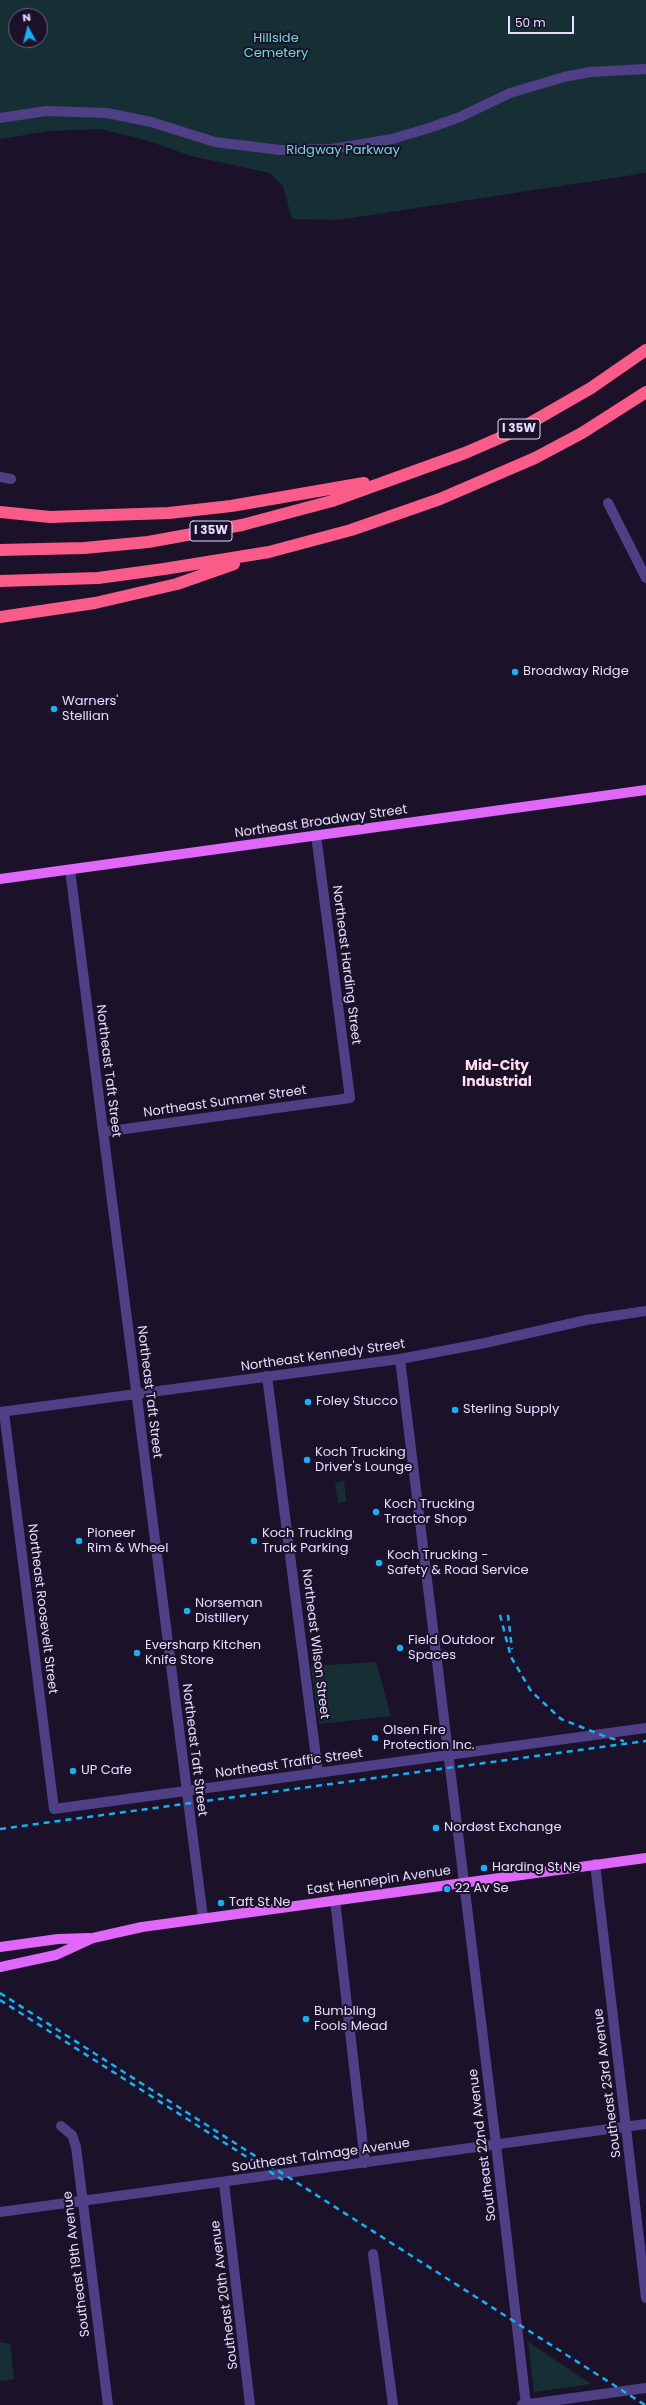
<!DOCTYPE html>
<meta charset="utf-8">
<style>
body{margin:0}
#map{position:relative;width:646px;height:2405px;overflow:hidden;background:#1b122a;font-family:Poppins,sans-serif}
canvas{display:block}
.north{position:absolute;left:8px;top:8px;width:40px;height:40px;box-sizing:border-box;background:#1b122a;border:1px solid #6c637f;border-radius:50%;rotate:353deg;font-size:11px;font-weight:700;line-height:16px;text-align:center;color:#e6dcfe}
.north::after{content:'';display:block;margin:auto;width:14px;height:18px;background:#0fb4f7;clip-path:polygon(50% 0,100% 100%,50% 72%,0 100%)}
.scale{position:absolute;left:508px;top:16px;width:66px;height:18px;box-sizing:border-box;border:2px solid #e6dcfe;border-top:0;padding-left:5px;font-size:12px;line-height:14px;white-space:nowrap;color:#e6dcfe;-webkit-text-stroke:3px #1b122a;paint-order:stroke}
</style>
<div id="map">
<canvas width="646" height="2405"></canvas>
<div class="north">N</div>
<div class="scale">50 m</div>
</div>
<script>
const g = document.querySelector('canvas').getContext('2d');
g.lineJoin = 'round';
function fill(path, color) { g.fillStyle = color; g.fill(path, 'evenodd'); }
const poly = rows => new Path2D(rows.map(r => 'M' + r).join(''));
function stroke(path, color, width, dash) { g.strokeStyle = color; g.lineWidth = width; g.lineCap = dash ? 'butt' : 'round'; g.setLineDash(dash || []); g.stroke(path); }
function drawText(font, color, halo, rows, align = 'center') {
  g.font = font + ' Poppins,sans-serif'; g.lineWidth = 4; g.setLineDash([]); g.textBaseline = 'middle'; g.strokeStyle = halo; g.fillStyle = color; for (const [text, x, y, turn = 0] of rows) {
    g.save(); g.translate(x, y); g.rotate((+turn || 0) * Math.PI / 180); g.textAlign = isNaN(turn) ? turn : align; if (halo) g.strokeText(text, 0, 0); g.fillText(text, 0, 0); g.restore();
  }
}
fill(poly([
 [0,0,646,0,646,173,338,220,292,219,283,186,270,173,191,156,145,140,100,129,50,131,0,139],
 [16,16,40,16,40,40,16,40],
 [344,1481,346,1502,338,1503,335,1483],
 [376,1662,391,1716,319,1724,311,1666],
 [0,2342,10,2344,14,2379,0,2381],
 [528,2342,591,2384,534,2392]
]), '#152f34');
stroke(poly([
 [0,118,46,111,107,113,151,122,215,142,280,150,332,149,392,139,429,128,460,117,510,93,564,77,590,72,646,69],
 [0,477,11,479],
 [608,503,646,578],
 [70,870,203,1918],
 [103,1132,350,1098,316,835],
 [400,1359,496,2144,526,2405],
 [267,1376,318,1773],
 [0,1412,400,1359,485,1343,586,1320,646,1311],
 [4,1412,54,1809,646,1728],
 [595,1864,646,2298],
 [335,1900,365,2163],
 [61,2126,72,2135,76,2147,108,2405],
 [224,2183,250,2405],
 [0,2212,646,2124],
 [373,2254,393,2405],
 [522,2405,646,2388]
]), '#4f3f87', 10);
stroke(poly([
 [0,879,646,790],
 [0,1947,58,1939,89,1938],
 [0,1967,56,1955,93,1938,142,1927,646,1858]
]), '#df67fa', 10);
stroke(poly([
 [0,512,50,517,169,513,231,506,364,483],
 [0,550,84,548,148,542,242,525,332,501,465,453,518,430,591,388,646,350],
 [0,581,98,578,164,569,269,552,351,530,440,499,535,458,582,433,646,392],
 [0,617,95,603,177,584,234,564]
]), '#fa5b89', 12);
stroke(poly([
 [500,1615,511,1657,531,1691,561,1719,609,1738,624,1741],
 [508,1615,512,1649],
 [0,1829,646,1741],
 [0,1993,645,2405],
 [0,2000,283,2180]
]), '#0fb4f7', 2.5, [6, 5]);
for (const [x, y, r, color] of [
 [515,672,4,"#0fb4f7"],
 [54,709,4,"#0fb4f7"],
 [308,1402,4,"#0fb4f7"],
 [455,1410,4,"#0fb4f7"],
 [307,1460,4,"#0fb4f7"],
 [376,1512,4,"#0fb4f7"],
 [79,1541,4,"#0fb4f7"],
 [254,1541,4,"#0fb4f7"],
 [379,1563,4,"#0fb4f7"],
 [187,1611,4,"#0fb4f7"],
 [400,1648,4,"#0fb4f7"],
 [137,1653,4,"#0fb4f7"],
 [375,1738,4,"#0fb4f7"],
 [73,1771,4,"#0fb4f7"],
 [436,1828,4,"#0fb4f7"],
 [484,1868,4,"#0fb4f7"],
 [447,1889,4,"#0fb4f7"],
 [221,1903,4,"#0fb4f7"],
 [306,2019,4,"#0fb4f7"]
]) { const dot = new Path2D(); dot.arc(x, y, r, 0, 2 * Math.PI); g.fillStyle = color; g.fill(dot); stroke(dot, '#1b122a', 1.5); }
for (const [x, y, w] of [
 [519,429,42],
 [211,531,42]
]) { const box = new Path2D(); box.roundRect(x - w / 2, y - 10, w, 20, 3); g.fillStyle = '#1b122a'; g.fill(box); stroke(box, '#e6dcfe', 1); }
drawText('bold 12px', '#e6dcfe', null, [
 ["I 35W",519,429],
 ["I 35W",211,531]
]);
drawText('13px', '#69ddd6', '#1b122a', [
 ["Hillside",276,39],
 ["Cemetery",276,54],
 ["Ridgway Parkway",343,151]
]);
drawText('13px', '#e6dcfe', '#1b122a', [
 ["Broadway Ridge",523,672],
 ["Warners'",62,702],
 ["Stellian",62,717],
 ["Foley Stucco",316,1402],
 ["Sterling Supply",463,1410],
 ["Koch Trucking",315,1453],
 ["Driver's Lounge",315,1468],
 ["Koch Trucking",384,1505],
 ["Tractor Shop",384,1520],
 ["Pioneer",87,1534],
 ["Rim & Wheel",87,1549],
 ["Koch Trucking",262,1534],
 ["Truck Parking",262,1549],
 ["Koch Trucking -",387,1556],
 ["Safety & Road Service",387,1571],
 ["Norseman",195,1604],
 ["Distillery",195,1619],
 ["Field Outdoor",408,1641],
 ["Spaces",408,1656],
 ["Eversharp Kitchen",145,1646],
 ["Knife Store",145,1661],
 ["Olsen Fire",383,1731],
 ["Protection Inc.",383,1746],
 ["UP Cafe",81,1771],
 ["Nordøst Exchange",444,1828],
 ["Harding St Ne",492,1868],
 ["22 Av Se",455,1889],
 ["Taft St Ne",229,1903],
 ["Bumbling",314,2012],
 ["Fools Mead",314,2027]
], 'left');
drawText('13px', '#e6dcfe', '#1b122a', [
 ["Northeast Broadway Street",321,822,-8],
 ["Northeast Harding Street",346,965,83],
 ["Northeast Taft Street",108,1071,83],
 ["Northeast Summer Street",225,1102,-8],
 ["Northeast Kennedy Street",323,1356,-8],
 ["Northeast Taft Street",149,1392,83],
 ["Northeast Roosevelt Street",42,1609,83],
 ["Northeast Wilson Street",315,1644,83],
 ["Northeast Taft Street",194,1750,83],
 ["Northeast Traffic Street",289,1764,-8],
 ["East Hennepin Avenue",379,1881,-8],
 ["Southeast 23rd Avenue",608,2083,-97],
 ["Southeast 22nd Avenue",483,2145,-97],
 ["Southeast Talmage Avenue",321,2156,-8],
 ["Southeast 19th Avenue",77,2264,-97],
 ["Southeast 20th Avenue",225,2295,-97]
]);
drawText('bold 14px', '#fedeec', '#1b122a', [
 ["Mid-City",497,1066],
 ["Industrial",497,1082]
]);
</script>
